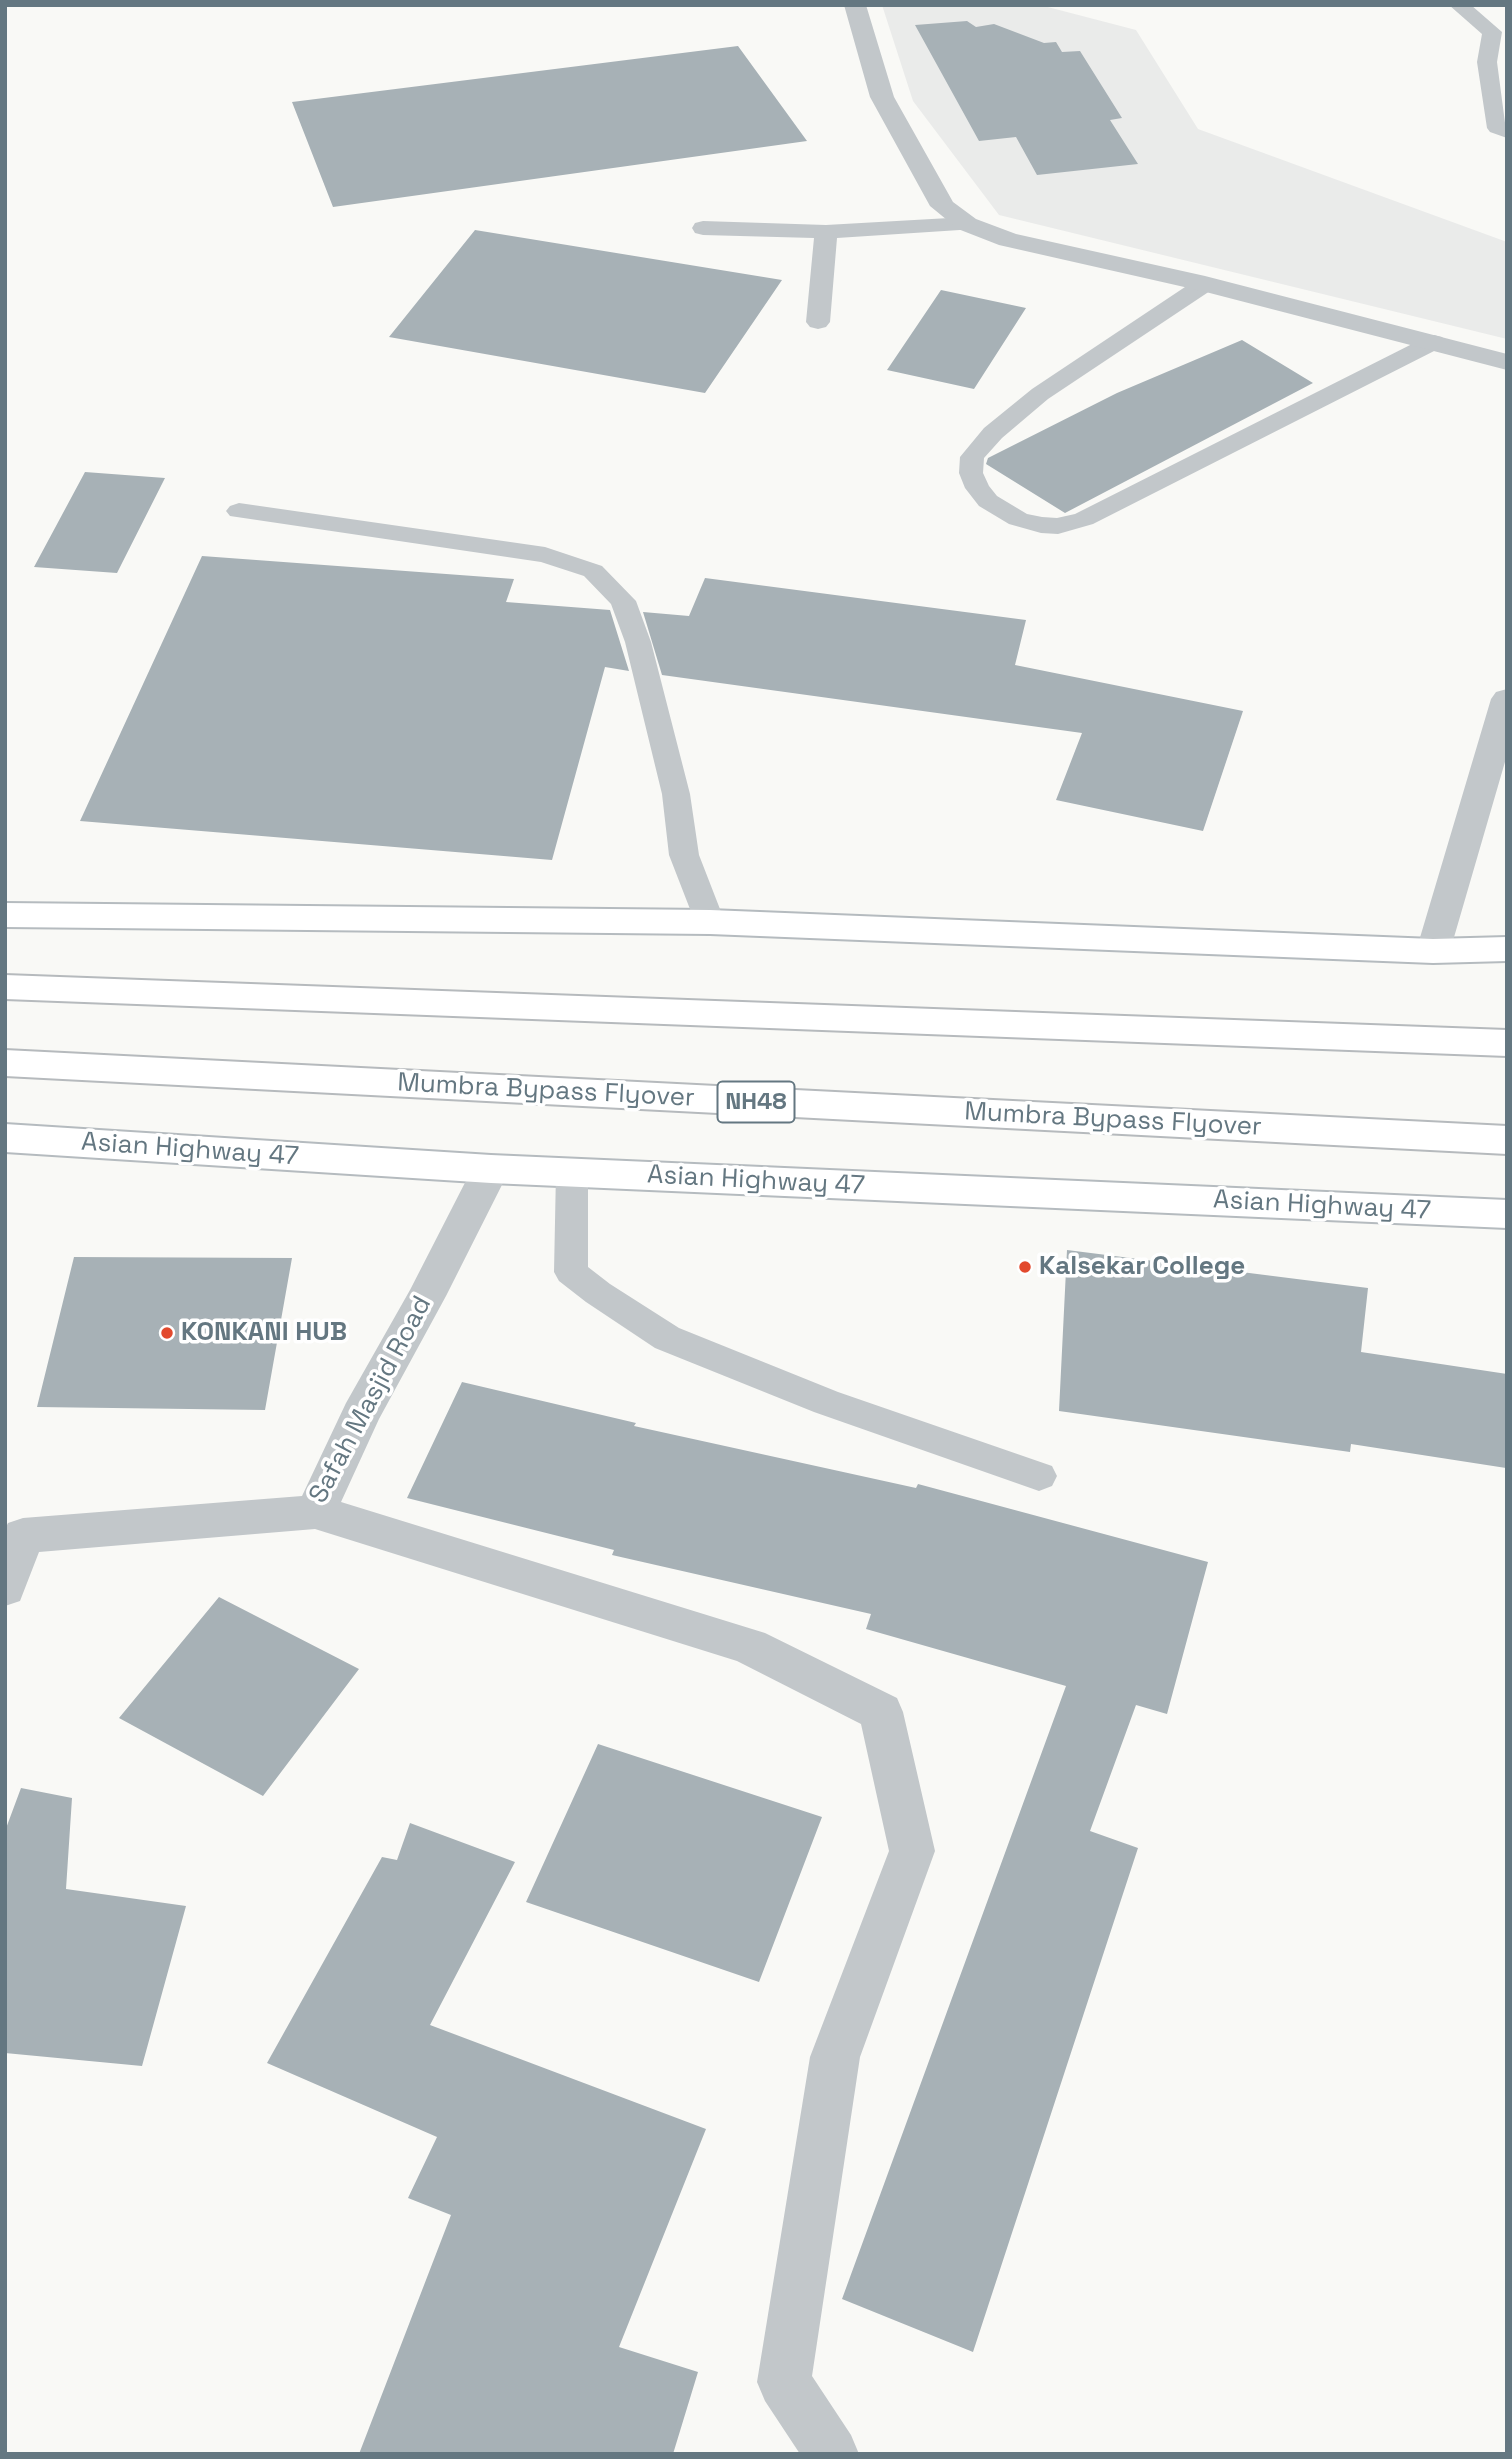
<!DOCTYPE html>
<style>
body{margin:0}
#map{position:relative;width:1512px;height:2459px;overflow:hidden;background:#f9f9f6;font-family:"Space Grotesk",sans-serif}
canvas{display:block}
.frame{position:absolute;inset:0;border:7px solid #647781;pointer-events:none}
</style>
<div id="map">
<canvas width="1512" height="2459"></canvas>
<div class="frame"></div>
</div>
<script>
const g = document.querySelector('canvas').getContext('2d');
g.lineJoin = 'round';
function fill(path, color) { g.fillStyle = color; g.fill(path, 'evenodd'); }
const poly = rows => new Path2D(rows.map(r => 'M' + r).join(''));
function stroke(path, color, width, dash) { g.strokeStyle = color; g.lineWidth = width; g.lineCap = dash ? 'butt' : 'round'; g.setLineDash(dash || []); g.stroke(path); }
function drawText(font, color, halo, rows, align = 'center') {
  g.font = font + ' "Space Grotesk",sans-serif'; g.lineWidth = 7; g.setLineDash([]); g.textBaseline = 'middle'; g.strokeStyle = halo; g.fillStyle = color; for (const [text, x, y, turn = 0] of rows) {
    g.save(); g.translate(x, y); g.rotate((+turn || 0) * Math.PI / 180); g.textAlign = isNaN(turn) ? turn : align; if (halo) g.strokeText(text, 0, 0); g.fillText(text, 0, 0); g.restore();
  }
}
fill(poly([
 [882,5,1040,5,1136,30,1198,129,1507,242,1507,339,999,215,913,101]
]), '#eaebea');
fill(poly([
 [967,21,976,27,994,24,1044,43,1056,42,1062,52,1080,51,1122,118,1110,120,1138,164,1037,175,1016,137,979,141,915,25],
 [738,46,807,141,333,207,292,102],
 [475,230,782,280,705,393,389,337],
 [941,290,1026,308,974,389,887,370],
 [1242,340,1313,383,1065,513,986,464,988,458,1117,393],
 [85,472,165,478,117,573,34,567],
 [202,556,514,579,506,602,610,610,629,671,605,667,552,860,80,821],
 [705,578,1026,620,1015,665,1243,711,1203,831,1056,800,1082,733,662,675,643,612,689,616],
 [1067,1250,1368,1288,1361,1352,1507,1374,1506,1468,1351,1444,1350,1452,1059,1411],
 [74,1257,292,1258,265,1410,37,1407],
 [462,1382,636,1423,634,1426,916,1488,918,1484,1208,1562,1167,1714,1136,1705,1090,1831,1138,1848,973,2352,842,2299,1066,1686,866,1629,871,1614,612,1555,614,1550,407,1498],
 [219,1597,359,1669,263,1796,119,1718],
 [598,1744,822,1817,759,1982,526,1902],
 [21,1788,72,1798,66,1889,186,1906,142,2066,5,2053,5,1831],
 [410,1823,515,1862,430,2025,706,2129,619,2347,698,2372,673,2454,359,2454,451,2215,408,2198,437,2137,267,2063,382,1857,397,1860]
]), '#a7b1b6');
const secondary = poly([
 [5,903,710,910,1433,939,1507,937,1507,961,1433,963,710,934,5,927,5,903],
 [5,1124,491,1155,1507,1200,1507,1228,491,1183,5,1152,5,1124]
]);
const highway = poly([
 [5,975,1507,1030,1507,1056,5,999,5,975],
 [5,1050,1507,1126,1507,1154,5,1076,5,1050]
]);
stroke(secondary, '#b5bbbf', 4);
stroke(highway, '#b6babd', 4);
fill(poly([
 [1449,5,1471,5,1502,32,1497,62,1507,138,1490,132,1487,128,1477,62,1482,34,1449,5],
 [967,217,975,219,978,224,975,229,837,238,830,322,826,327,818,329,810,327,806,322,814,238,703,235,695,233,692,228,695,223,703,221,826,225,967,217],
 [1205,277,1213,279,1216,284,1213,289,1048,399,1002,438,984,458,983,473,989,486,997,496,1027,514,1042,517,1057,518,1075,514,1426,337,1434,335,1442,337,1446,342,1442,347,1093,524,1058,534,1041,533,1009,524,979,506,965,488,959,473,960,457,984,428,1032,389,1197,279,1205,277],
 [239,503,545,547,602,566,636,601,651,642,690,794,699,855,725,922,721,929,710,932,699,929,695,922,669,855,662,794,625,642,611,604,584,576,541,562,230,516,226,511,230,506,239,503],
 [572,1160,584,1163,588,1172,588,1267,610,1284,679,1328,838,1392,1052,1466,1057,1476,1052,1486,1039,1491,814,1412,655,1348,586,1302,559,1281,554,1272,556,1172,560,1163,572,1160]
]), '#c2c7ca');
fill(poly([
 [844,5,866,5,894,97,953,202,976,219,1016,234,1205,276,1507,354,1507,370,1202,291,999,245,958,229,930,206,870,97,844,5],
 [1507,689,1507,755,1450,951,1445,959,1433,963,1421,959,1416,951,1491,699,1496,692,1507,689],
 [491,1155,504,1159,510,1169,446,1296,379,1419,341,1502,765,1633,897,1698,903,1712,935,1851,860,2057,812,2376,851,2435,859,2454,800,2454,765,2401,757,2382,810,2057,889,1851,861,1724,737,1661,315,1529,39,1552,20,1601,5,1606,5,1529,8,1523,23,1518,302,1496,346,1403,410,1290,472,1169,478,1159,491,1155]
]), '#c2c7ca');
fill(secondary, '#fff');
fill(highway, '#fff');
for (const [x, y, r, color] of [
 [1025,1267,7,"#e2492d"],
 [167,1333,7,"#e2492d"]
]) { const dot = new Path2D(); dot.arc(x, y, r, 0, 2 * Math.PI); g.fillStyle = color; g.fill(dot); stroke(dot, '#fff', 2.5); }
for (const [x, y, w] of [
 [756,1102,77]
]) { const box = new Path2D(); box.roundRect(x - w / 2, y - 20.5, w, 41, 5); g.fillStyle = '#fff'; g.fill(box); stroke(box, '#647781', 2); }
drawText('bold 24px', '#647781', null, [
 ["NH48",756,1102]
]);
drawText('26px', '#647781', '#fff', [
 ["Mumbra Bypass Flyover",546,1091,3],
 ["Mumbra Bypass Flyover",1113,1120,3],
 ["Asian Highway 47",190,1150,4],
 ["Asian Highway 47",756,1181,3],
 ["Asian Highway 47",1322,1206,3],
 ["Safah Masjid Road",371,1400,-62]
]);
drawText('bold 26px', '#647781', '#fff', [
 ["Kalsekar College",1039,1267],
 ["KONKANI HUB",181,1333]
], 'left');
</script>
